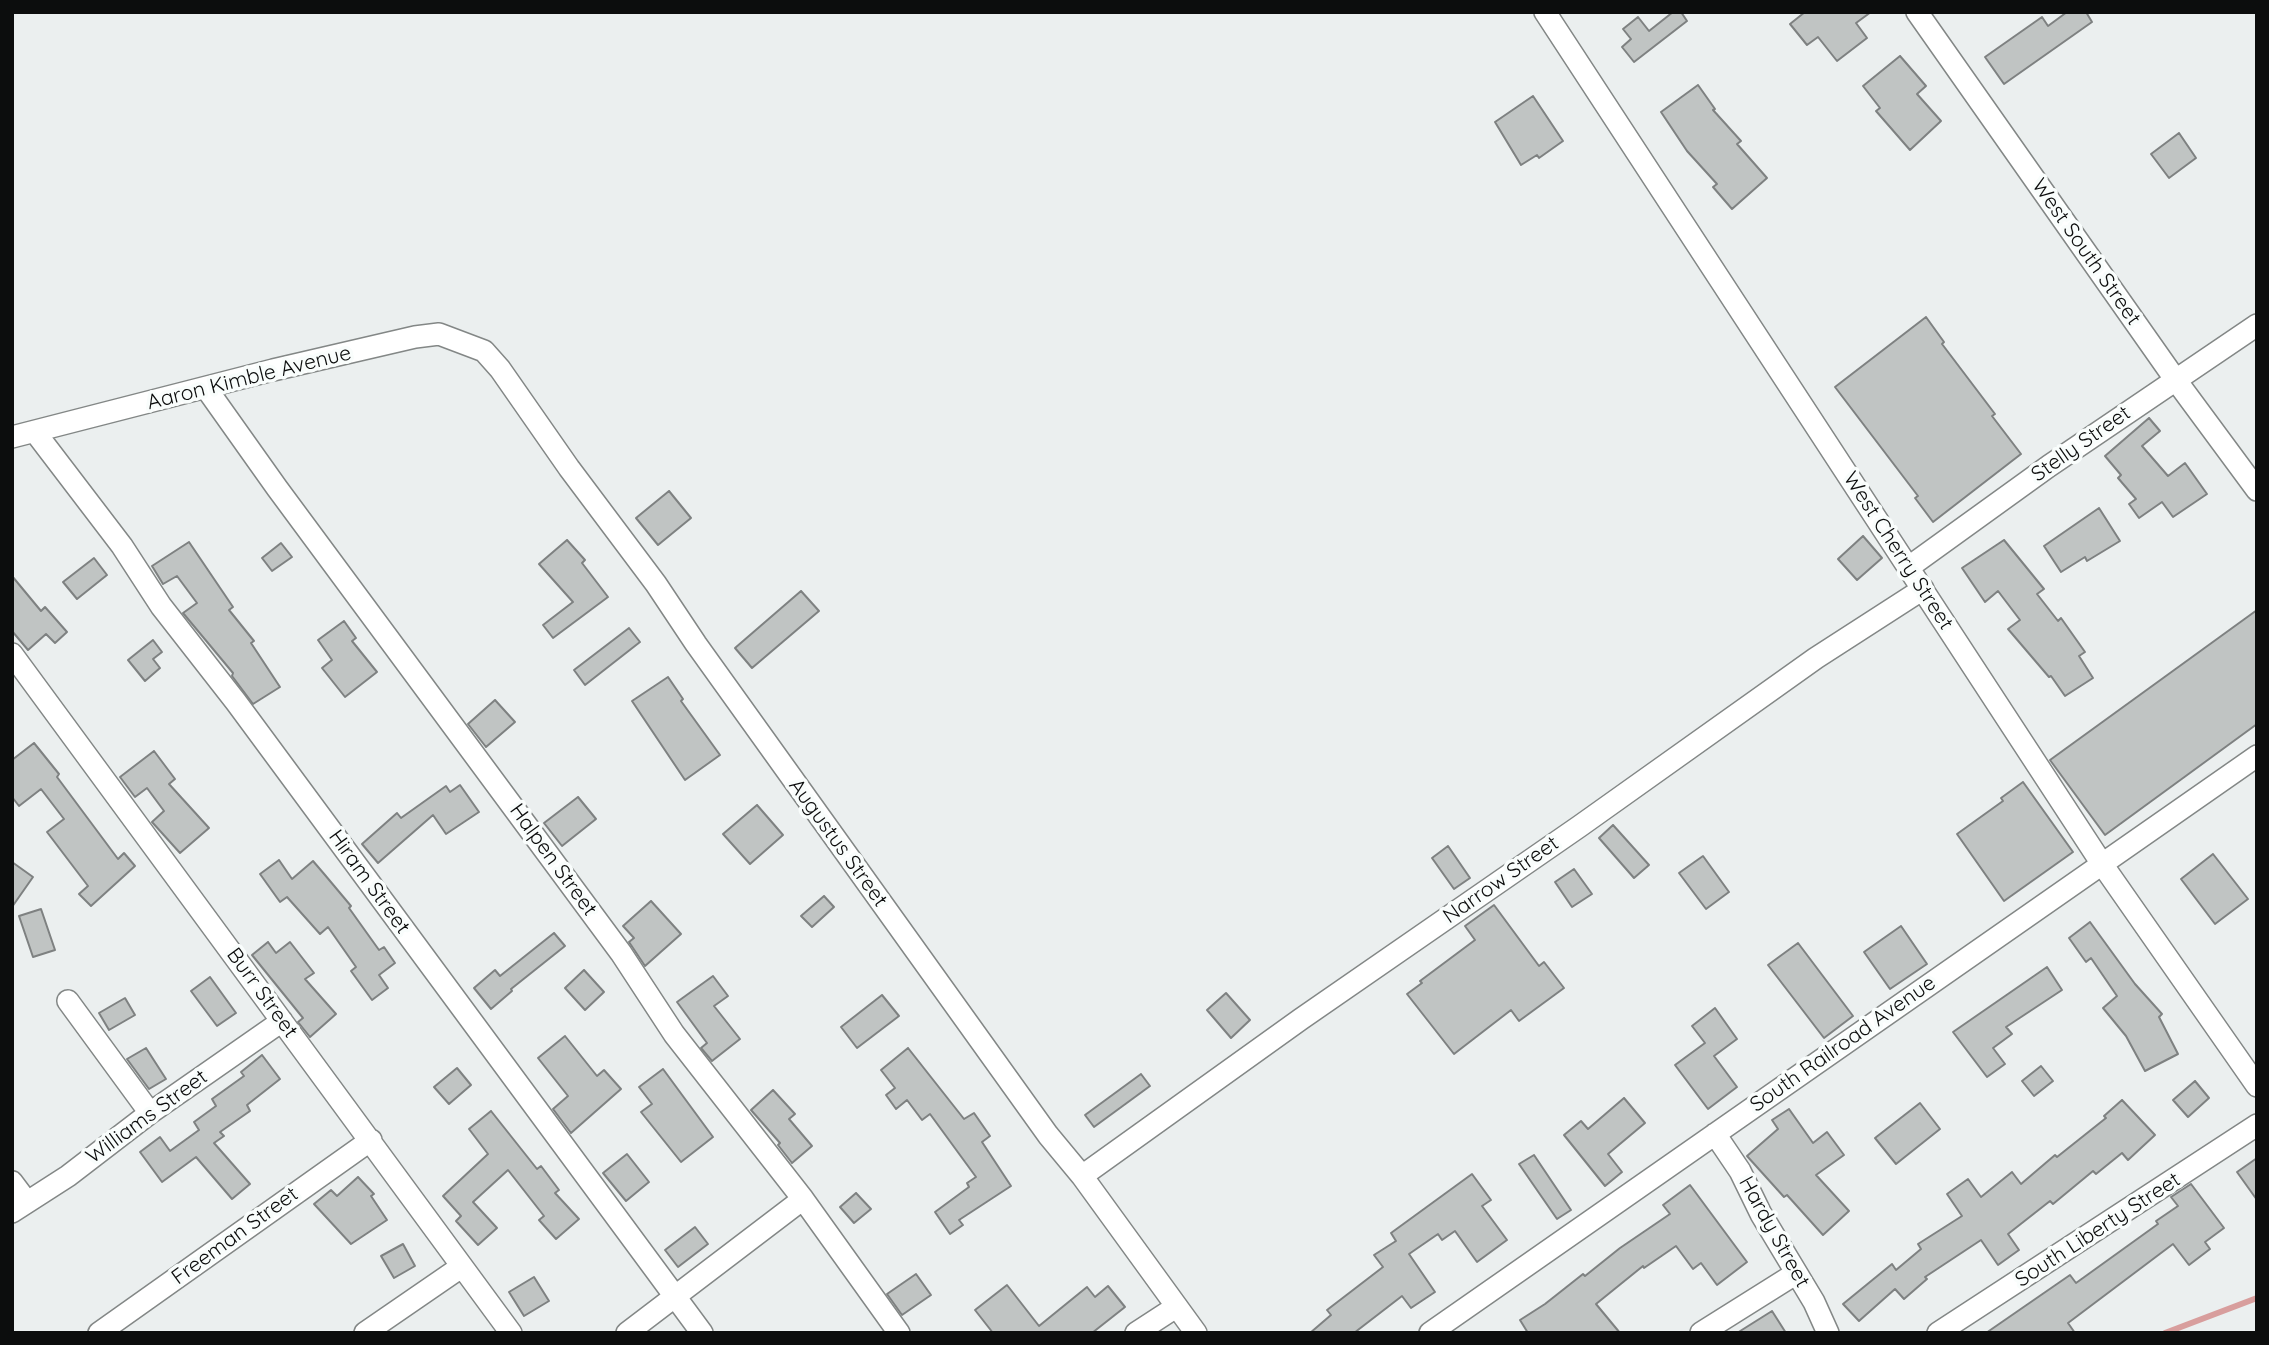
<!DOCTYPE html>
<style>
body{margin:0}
#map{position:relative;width:2269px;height:1345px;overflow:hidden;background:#ebefef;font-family:Quicksand,sans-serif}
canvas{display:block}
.frame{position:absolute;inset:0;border:14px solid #0c0d0d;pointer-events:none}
</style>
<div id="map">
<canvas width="2269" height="1345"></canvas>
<div class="frame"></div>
</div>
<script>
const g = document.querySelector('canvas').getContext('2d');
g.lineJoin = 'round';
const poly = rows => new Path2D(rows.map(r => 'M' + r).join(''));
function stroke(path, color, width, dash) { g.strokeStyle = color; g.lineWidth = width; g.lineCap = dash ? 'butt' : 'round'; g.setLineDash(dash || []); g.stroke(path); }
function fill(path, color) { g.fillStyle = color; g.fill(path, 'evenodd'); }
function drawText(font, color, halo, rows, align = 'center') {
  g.font = font + ' Quicksand,sans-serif'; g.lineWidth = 7; g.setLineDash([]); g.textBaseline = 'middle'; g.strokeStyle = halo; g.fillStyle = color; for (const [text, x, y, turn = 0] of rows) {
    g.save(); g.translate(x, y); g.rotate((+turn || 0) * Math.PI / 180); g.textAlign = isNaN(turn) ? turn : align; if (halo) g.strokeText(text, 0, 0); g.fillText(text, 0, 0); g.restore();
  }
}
stroke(poly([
 [2165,1333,2257,1298]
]), '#d89e9d', 6);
const building = poly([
 [1673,12,1681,12,1687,21,1634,62,1622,47,1631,39,1623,29,1638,17,1649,31,1673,12],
 [1805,12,1871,12,1856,23,1867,38,1837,61,1818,37,1807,45,1790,24,1805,12],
 [2067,12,2086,12,2092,22,2004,84,1985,57,2042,17,2048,26,2067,12],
 [1900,56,1926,86,1917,94,1941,121,1910,150,1876,111,1880,108,1863,86,1900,56],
 [1698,85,1715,109,1713,110,1741,141,1737,144,1767,178,1732,209,1713,187,1717,184,1687,151,1661,112,1698,85],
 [1533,96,1563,141,1539,158,1537,155,1521,165,1495,122,1533,96],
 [2179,133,2196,158,2169,178,2151,154,2179,133],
 [1926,317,1944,342,1942,344,1995,414,1992,416,2021,454,1933,522,1915,498,1918,496,1835,387,1926,317],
 [2149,418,2160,431,2142,446,2168,476,2185,463,2207,494,2173,517,2162,502,2139,518,2129,504,2136,499,2118,478,2121,475,2105,456,2149,418],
 [669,491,691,518,658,545,636,518,669,491],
 [2099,508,2120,541,2087,561,2085,557,2061,572,2044,546,2099,508],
 [1863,536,1882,558,1857,580,1838,559,1863,536],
 [567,540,585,560,582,563,608,597,553,638,543,625,573,602,539,564,567,540],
 [2004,540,2044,589,2037,594,2058,621,2061,618,2085,652,2079,656,2093,678,2065,696,2051,676,2049,677,2008,629,2020,620,1998,591,1985,602,1962,568,2004,540],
 [189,542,233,607,229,610,254,641,251,643,280,687,253,704,232,676,233,673,183,613,197,603,177,576,163,584,152,566,189,542],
 [281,543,292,557,272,571,262,558,281,543],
 [94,558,107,575,77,599,63,582,94,558],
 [12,576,41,611,45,607,67,632,55,643,46,634,28,650,12,631,12,576],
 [801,591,819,611,752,668,735,648,801,591],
 [2257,610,2257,724,2105,835,2050,760,2257,610],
 [344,621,356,638,352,641,377,672,345,697,322,668,332,660,318,640,344,621],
 [629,628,640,642,585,685,574,670,629,628],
 [153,640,162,652,153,659,160,668,145,681,128,660,153,640],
 [668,677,683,699,681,701,720,755,685,780,632,701,668,677],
 [495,700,515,722,486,747,468,724,495,700],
 [34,743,59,774,57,777,118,859,124,853,135,866,91,906,79,894,88,886,47,832,64,819,41,789,19,806,12,797,12,760,34,743],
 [154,751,175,779,169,784,209,828,180,853,152,822,164,811,147,788,135,797,120,777,154,751],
 [2023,782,2073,852,2004,901,1957,834,2003,801,2001,798,2023,782],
 [460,785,479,812,446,834,433,815,378,863,362,844,397,813,401,818,446,786,450,792,460,785],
 [578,797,596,819,562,846,544,823,578,797],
 [757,805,783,835,750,864,723,834,757,805],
 [1613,825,1649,865,1634,878,1599,838,1613,825],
 [1448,846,1470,878,1454,889,1432,858,1448,846],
 [2213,854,2248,899,2215,924,2181,879,2213,854],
 [1703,856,1729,892,1706,909,1679,873,1703,856],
 [279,860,292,879,313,861,325,875,351,906,349,908,379,950,384,947,395,963,379,975,388,988,372,1000,351,971,356,967,328,927,320,934,287,897,280,902,260,874,279,860],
 [12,862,33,877,12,907,12,862],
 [1574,869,1592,894,1572,907,1555,882,1574,869],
 [824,896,834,907,812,927,801,916,824,896],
 [651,901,681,934,645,966,629,942,634,938,623,926,651,901],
 [1494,905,1539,966,1544,962,1564,988,1519,1021,1511,1010,1454,1054,1407,994,1422,983,1420,981,1475,940,1465,926,1494,905],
 [41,909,55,950,33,957,19,916,41,909],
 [2090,922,2135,984,2162,1014,2159,1017,2178,1054,2145,1071,2126,1036,2103,1008,2117,996,2091,958,2086,962,2069,938,2090,922],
 [1901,926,1927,964,1890,989,1864,952,1901,926],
 [554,933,565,946,511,989,512,991,491,1009,474,988,495,970,500,976,554,933],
 [268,942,276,953,290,942,314,973,305,979,336,1014,310,1037,298,1022,303,1018,252,955,268,942],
 [1798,943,1853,1016,1824,1038,1768,965,1798,943],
 [2047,967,2062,990,2006,1027,2012,1034,1993,1048,2005,1064,1987,1077,1953,1032,2047,967],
 [584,970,604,992,585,1010,565,988,584,970],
 [713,976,728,996,714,1006,740,1039,712,1061,701,1048,707,1043,677,1002,713,976],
 [210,977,236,1013,217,1026,191,991,210,977],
 [1226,993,1250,1020,1231,1038,1207,1010,1226,993],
 [882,995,899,1016,857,1048,841,1027,882,995],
 [125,998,135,1015,109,1030,99,1013,125,998],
 [1715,1008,1737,1039,1714,1056,1737,1087,1708,1109,1675,1065,1705,1043,1692,1026,1715,1008],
 [565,1036,597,1076,604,1070,621,1089,571,1133,553,1109,568,1096,538,1058,565,1036],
 [146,1048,166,1079,149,1089,127,1059,146,1048],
 [908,1048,964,1119,974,1113,990,1136,982,1142,1011,1186,959,1220,963,1225,950,1234,935,1212,969,1187,967,1183,976,1177,930,1114,922,1120,907,1100,896,1109,886,1095,895,1088,881,1070,908,1048],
 [262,1055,280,1079,247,1105,250,1111,220,1132,224,1136,214,1143,250,1184,232,1199,196,1157,162,1182,140,1152,160,1137,170,1151,199,1130,194,1122,216,1106,212,1099,244,1076,241,1072,262,1055],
 [2041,1066,2053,1081,2034,1096,2022,1081,2041,1066],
 [457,1068,471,1085,449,1104,434,1087,457,1068],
 [663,1069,713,1137,681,1162,641,1112,652,1104,639,1087,663,1069],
 [1141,1074,1150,1086,1094,1127,1085,1115,1141,1074],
 [2195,1081,2209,1098,2188,1117,2173,1100,2195,1081],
 [773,1090,795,1114,789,1119,812,1146,792,1163,778,1145,780,1143,751,1110,773,1090],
 [1624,1098,1645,1123,1608,1154,1622,1172,1605,1186,1564,1135,1581,1121,1588,1129,1624,1098],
 [2122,1100,2155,1135,2128,1160,2122,1153,2096,1174,2093,1171,2053,1204,2050,1201,2008,1234,2019,1250,1998,1265,1981,1240,1925,1277,1927,1279,1904,1299,1895,1289,1859,1321,1843,1304,1892,1264,1896,1270,1921,1249,1918,1244,1962,1216,1947,1194,1968,1179,1981,1197,2012,1172,2021,1184,2055,1155,2057,1157,2106,1118,2104,1116,2122,1100],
 [1920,1103,1940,1129,1896,1164,1875,1138,1920,1103],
 [1789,1109,1813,1143,1827,1132,1844,1155,1816,1175,1849,1211,1823,1235,1787,1195,1784,1197,1747,1156,1778,1129,1772,1120,1789,1109],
 [491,1111,537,1169,541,1166,559,1190,555,1193,579,1219,556,1239,539,1220,544,1216,508,1170,473,1202,497,1228,478,1245,456,1221,461,1216,443,1196,488,1154,469,1129,491,1111],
 [627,1154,649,1182,626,1201,603,1173,627,1154],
 [1534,1155,1571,1210,1557,1219,1519,1164,1534,1155],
 [2257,1158,2257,1200,2237,1172,2257,1158],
 [1472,1174,1491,1200,1482,1206,1507,1240,1477,1262,1455,1231,1442,1240,1438,1234,1409,1254,1435,1292,1411,1308,1402,1296,1354,1333,1310,1333,1331,1315,1327,1310,1383,1267,1374,1255,1396,1241,1391,1233,1472,1174],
 [358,1177,374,1194,371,1196,387,1220,351,1244,314,1204,331,1190,337,1196,358,1177],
 [2191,1184,2224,1228,2205,1242,2210,1249,2189,1265,2173,1244,2068,1323,2075,1333,1986,1333,2070,1275,2076,1283,2158,1224,2156,1221,2178,1206,2171,1197,2191,1184],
 [1690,1185,1747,1262,1717,1285,1701,1263,1693,1269,1676,1246,1644,1268,1643,1266,1596,1304,1620,1333,1528,1333,1520,1320,1545,1304,1583,1274,1585,1276,1620,1248,1670,1214,1663,1205,1690,1185],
 [856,1193,871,1209,854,1223,840,1207,856,1193],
 [695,1227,708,1244,678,1267,665,1250,695,1227],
 [403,1244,415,1266,394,1278,381,1256,403,1244],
 [916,1274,931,1295,902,1315,887,1294,916,1274],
 [534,1277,549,1301,524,1316,509,1292,534,1277],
 [1007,1285,1039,1326,1087,1287,1095,1297,1108,1286,1125,1307,1092,1333,993,1333,975,1310,1007,1285],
 [1772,1311,1786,1333,1737,1333,1772,1311]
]);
fill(building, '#c0c4c3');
stroke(building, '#7e8181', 2);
const minor = poly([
 [1545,12,2102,864,2257,1086],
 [1917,12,2175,379,2257,490],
 [206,388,277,488,621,953,674,1034,803,1199,899,1333],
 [35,432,122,546,161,606,236,702,702,1333],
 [12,437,273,370,415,337,439,334,484,351,500,369,569,468,656,584,696,644,1048,1135,1082,1176,1196,1333],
 [1909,567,2049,466,2257,325],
 [12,654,511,1333],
 [68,1001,150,1113],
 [1715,1134,1740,1171,1761,1214,1814,1302,1828,1333],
 [1082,1176,1301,1019,1580,826,1816,658,1923,589],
 [12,1182,27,1202],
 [12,1212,68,1176,150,1113,282,1021],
 [99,1333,371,1140],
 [365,1333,461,1267],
 [627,1333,803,1199],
 [1136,1333,1176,1307],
 [1430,1333,2257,756],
 [1701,1333,1795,1274],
 [1938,1333,2257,1125]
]);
stroke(minor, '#838786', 24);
stroke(minor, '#fff', 21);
drawText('21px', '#0c0d0d', '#f9fdfc', [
 ["West South Street",2086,252,55],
 ["Aaron Kimble Avenue",249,378,-14],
 ["Stelly Street",2081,444,-35],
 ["West Cherry Street",1898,551,57],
 ["Augustus Street",838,843,54],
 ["Halpen Street",553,860,54],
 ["Narrow Street",1501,880,-35],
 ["Hiram Street",369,882,54],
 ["Burr Street",262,993,54],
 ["South Railroad Avenue",1843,1044,-35],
 ["Williams Street",147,1117,-36],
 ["South Liberty Street",2098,1230,-33],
 ["Hardy Street",1774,1232,61],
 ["Freeman Street",235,1236,-36]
]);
</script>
